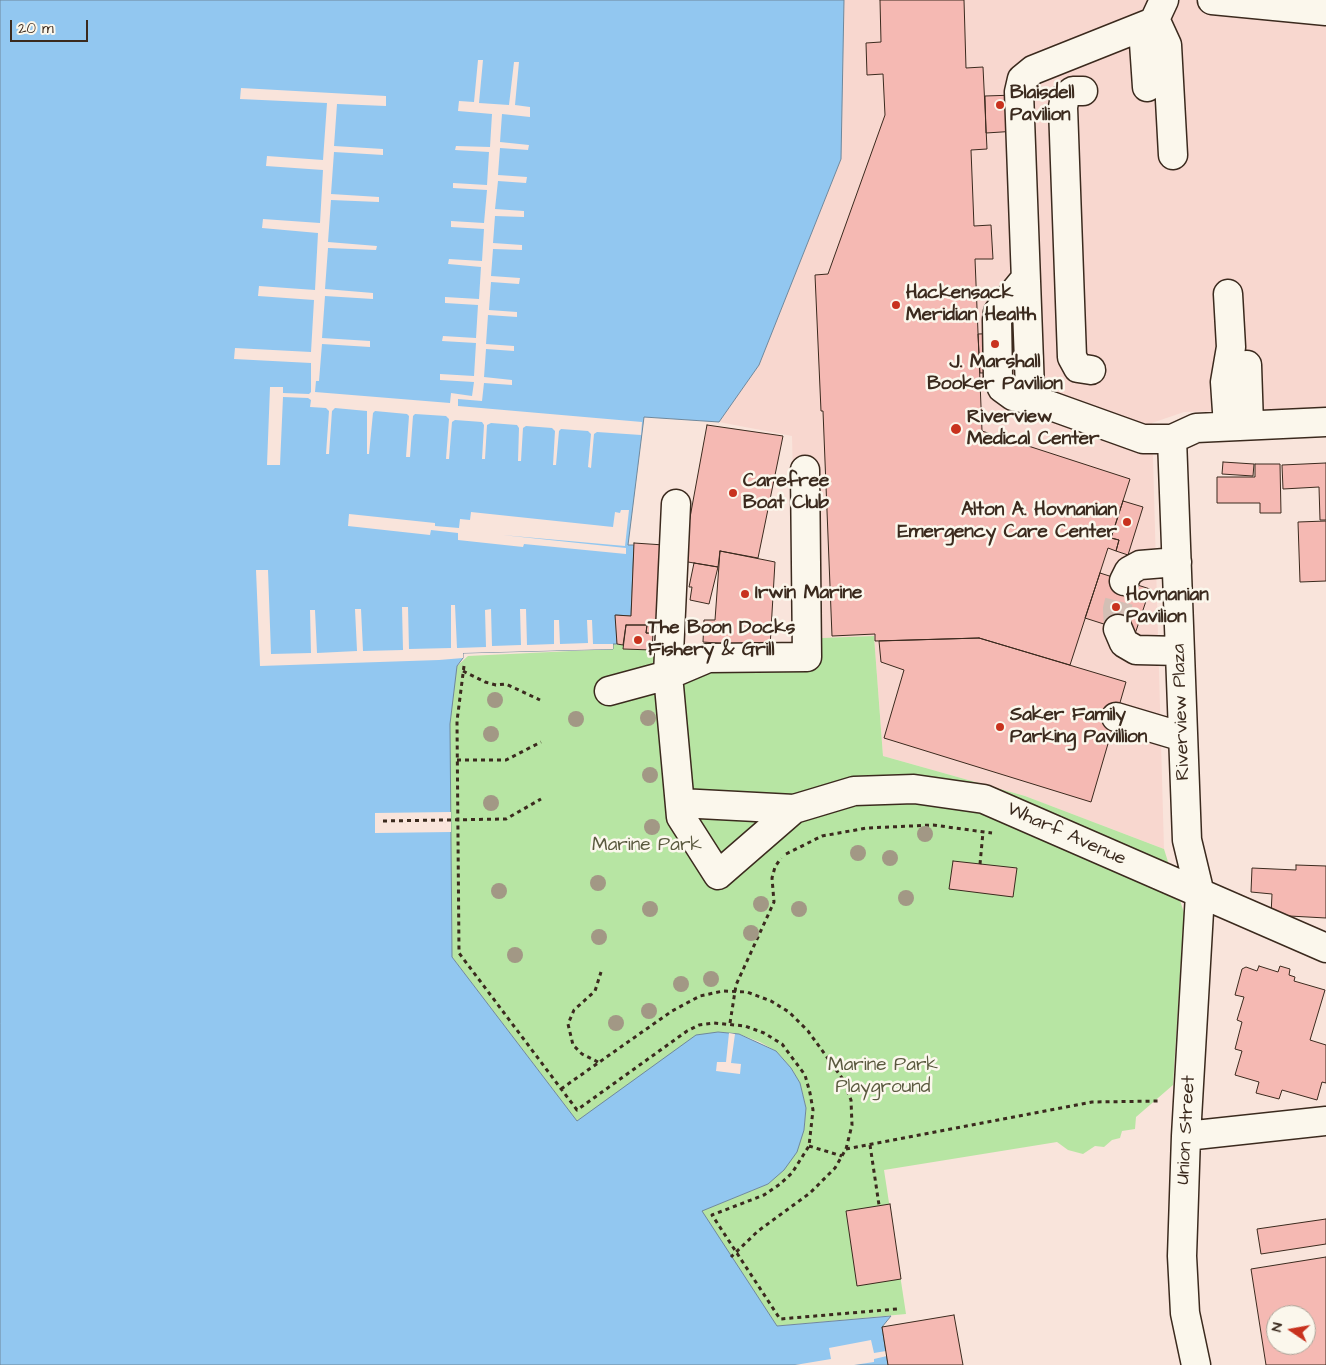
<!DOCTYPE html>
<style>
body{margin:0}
#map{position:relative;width:1326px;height:1365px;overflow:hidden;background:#f9e4db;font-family:"Architects Daughter",sans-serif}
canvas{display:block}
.north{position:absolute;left:1266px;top:1305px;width:50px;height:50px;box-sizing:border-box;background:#fbf7ec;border:1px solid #aea59a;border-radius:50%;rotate:282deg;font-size:14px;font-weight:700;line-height:20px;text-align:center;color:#3b2a1e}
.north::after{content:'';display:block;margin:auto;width:18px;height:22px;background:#c8321e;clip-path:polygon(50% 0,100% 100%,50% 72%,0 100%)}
.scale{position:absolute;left:10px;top:20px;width:78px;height:22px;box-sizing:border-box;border:2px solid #3b2a1e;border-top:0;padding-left:6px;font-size:15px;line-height:18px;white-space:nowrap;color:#3b2a1e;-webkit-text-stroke:4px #fbf7ec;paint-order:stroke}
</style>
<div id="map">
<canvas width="1326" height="1365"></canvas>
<div class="north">N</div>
<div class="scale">20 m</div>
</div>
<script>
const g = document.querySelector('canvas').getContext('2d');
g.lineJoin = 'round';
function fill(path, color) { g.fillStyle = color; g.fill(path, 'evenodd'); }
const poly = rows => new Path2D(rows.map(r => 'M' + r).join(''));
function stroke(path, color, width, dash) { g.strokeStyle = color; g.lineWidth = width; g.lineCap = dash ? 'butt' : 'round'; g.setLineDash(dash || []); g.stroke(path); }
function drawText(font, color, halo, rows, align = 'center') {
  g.font = font + ' "Architects Daughter",sans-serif'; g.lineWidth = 5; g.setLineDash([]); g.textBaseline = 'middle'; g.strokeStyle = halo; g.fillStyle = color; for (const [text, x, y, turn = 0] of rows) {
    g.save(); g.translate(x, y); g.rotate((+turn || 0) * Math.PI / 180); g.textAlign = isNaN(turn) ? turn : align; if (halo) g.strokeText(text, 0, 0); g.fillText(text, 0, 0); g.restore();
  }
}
fill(poly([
 [844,0,1315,0,1326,25,1326,408,1184,412,1152,423,1164,849,1025,796,883,756,874,636,797,639,792,436,719,422,759,365,841,159]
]), '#f8d7cf');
fill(poly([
 [874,636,883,756,1025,796,1164,849,1184,913,1173,1085,1136,1117,1135,1129,1122,1131,1120,1138,1112,1140,1104,1147,1095,1146,1083,1154,1068,1150,1057,1142,884,1170,906,1314,777,1326,701,1211,768,1184,804,1130,806,1108,800,1083,791,1068,776,1051,760,1042,739,1034,718,1032,577,1121,452,957,450,724,454,684,457,666,468,656,613,649,613,644,623,645,623,649,652,650,770,651,797,639]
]), '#b7e5a3');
const water = poly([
 [0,0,844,0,841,159,759,365,719,422,644,417,628,545,634,545,631,616,616,615,617,644,613,644,613,649,463,653,463,658,457,666,450,724,452,957,577,1121,696,1035,718,1032,739,1034,776,1051,791,1068,800,1083,806,1108,804,1130,797,1152,784,1170,768,1184,702,1211,777,1326,891,1316,882,1327,888,1365,0,1365,0,0]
]);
fill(water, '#92c7f0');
stroke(water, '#6f889c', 1);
fill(poly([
 [478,60,483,60,479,103,509,105,514,62,519,62,515,105,530,107,530,117,502,114,500,142,529,145,528,150,500,148,498,175,527,177,526,183,498,181,495,209,524,211,524,217,495,216,493,243,522,245,522,250,493,249,491,276,520,278,519,284,491,282,489,310,517,312,517,317,488,315,486,344,514,346,514,351,486,349,484,377,512,380,512,385,484,383,482,401,458,399,458,406,642,422,641,435,597,432,594,434,591,468,588,467,591,434,588,431,561,429,559,431,556,465,553,465,555,431,552,428,526,426,523,428,521,461,518,461,519,428,517,425,491,423,487,425,485,459,482,459,484,425,482,422,455,420,452,422,449,459,446,459,449,419,446,416,415,414,413,416,410,457,406,457,409,416,407,414,375,411,373,413,369,454,367,454,367,411,335,408,332,411,329,454,326,454,329,411,326,408,310,407,311,400,308,398,283,397,280,465,267,465,270,387,283,387,283,393,309,394,311,392,311,363,234,359,235,348,311,352,314,300,258,296,259,286,315,290,318,233,262,228,263,219,320,223,323,170,266,166,267,156,323,160,327,103,240,99,241,88,386,96,386,106,337,104,334,146,383,149,383,155,334,152,331,194,379,197,379,202,331,200,328,242,377,246,376,250,328,248,325,289,373,293,373,299,325,296,322,338,370,341,370,347,322,344,319,381,316,381,315,392,450,403,451,393,472,396,474,382,440,380,440,374,474,376,476,343,442,341,443,336,476,338,478,305,445,303,445,297,479,299,481,267,448,264,449,259,482,261,484,229,451,227,451,221,484,223,487,190,453,188,453,183,487,185,489,152,455,150,456,146,490,147,492,114,458,111,459,101,474,102],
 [621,510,629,510,625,546,502,535,626,548,626,554,524,544,523,547,458,540,458,533,431,530,430,535,348,526,349,514,435,523,435,526,459,528,460,519,470,520,471,512,613,527,615,512,620,513],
 [256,570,268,570,271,654,311,653,310,610,315,610,317,653,357,651,355,609,361,609,363,651,403,650,402,607,408,607,409,649,451,648,451,605,455,605,457,648,486,647,485,610,491,609,492,646,521,645,520,609,526,609,527,645,554,644,554,620,559,620,560,644,588,643,587,620,592,620,593,644,613,644,613,649,463,653,463,658,439,660,260,666],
 [451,812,451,832,375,833,375,813],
 [729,1033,735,1034,731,1063,741,1064,740,1074,716,1071,717,1062,726,1062],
 [871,1340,874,1353,886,1351,887,1356,874,1359,874,1362,854,1365,795,1365,831,1359,829,1348]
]), '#f9e4db');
const building = poly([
 [880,0,964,0,966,68,983,67,987,149,971,150,974,226,991,225,993,259,975,259,982,431,1130,479,1111,538,1119,540,1116,551,1108,548,1070,665,979,638,875,641,875,634,832,636,823,411,821,411,815,275,828,274,885,115,883,74,867,75,866,43,881,42,880,0],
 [1015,95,1017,131,986,133,985,96,1015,95],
 [1011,333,1012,372,980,373,978,334,1011,333],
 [707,425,783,436,758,558,720,551,718,567,682,561,707,425],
 [1223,462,1254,464,1253,476,1222,474,1223,462],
 [1326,463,1326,520,1320,520,1319,487,1283,489,1282,465,1326,463],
 [1255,464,1280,464,1281,513,1260,513,1260,503,1217,503,1217,477,1255,477,1255,464],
 [1123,501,1143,507,1128,555,1116,551,1119,540,1111,538,1123,501],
 [1326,521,1326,581,1300,582,1298,522,1326,521],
 [634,543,664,545,660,634,646,633,647,625,626,625,623,645,617,644,615,615,631,616,634,543],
 [720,551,775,562,770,647,703,642,704,620,715,620,720,551],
 [694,563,718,567,709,604,690,600,692,587,689,587,694,563],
 [1100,573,1150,589,1135,634,1085,618,1100,573],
 [626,625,647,625,646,633,653,633,652,650,623,649,626,625],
 [979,638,1126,682,1091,802,884,738,904,670,881,662,879,641,979,638],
 [953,861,1017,868,1013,897,949,889,953,861],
 [1296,865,1326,866,1326,918,1271,915,1272,894,1251,892,1252,868,1296,870,1296,865],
 [1259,966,1278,972,1280,966,1290,969,1289,975,1295,977,1294,981,1325,990,1310,1040,1326,1045,1326,1083,1322,1082,1317,1100,1282,1090,1279,1099,1256,1093,1259,1082,1235,1075,1242,1051,1235,1049,1242,1022,1237,1020,1244,997,1235,995,1242,969,1246,967,1257,971,1259,966],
 [890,1204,901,1279,857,1286,846,1211,890,1204],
 [1326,1219,1326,1244,1261,1254,1257,1229,1326,1219],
 [1326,1257,1326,1365,1266,1365,1251,1269,1326,1257],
 [1276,1315,1306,1315,1306,1345,1276,1345,1276,1315],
 [954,1315,963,1365,888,1365,882,1327,954,1315]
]);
fill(building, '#f5b9b3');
stroke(building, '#3b2a1e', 1);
stroke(poly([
 [1118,629,1117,609,1124,581]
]), '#d3bfb5', 28, [28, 14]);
const minor = poly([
 [1212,0,1326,11],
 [1156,21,1033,70,1022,79,1019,92,1030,389,1040,402,1143,439,1172,439,1196,428,1326,422],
 [1156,21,1167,45,1173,155],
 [1147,87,1144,43,1164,0],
 [1083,91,1073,91,1065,97,1063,107,1072,357,1078,368,1091,370],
 [1025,279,998,312,997,320,998,378,1002,388,1013,396,1040,402],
 [1247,365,1249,425],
 [1228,426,1225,382,1231,347,1228,294],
 [1172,439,1187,840,1200,894,1186,1136,1182,1256,1185,1313,1196,1365],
 [676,504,668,675,681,817,718,875,794,809],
 [1124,581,1129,571,1140,565,1177,562],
 [1118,629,1124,643,1136,650,1180,651],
 [609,691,668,675,708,658,807,657,805,470],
 [1116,717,1183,737],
 [680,803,794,809,854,791,914,789,984,799,1326,948],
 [1186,1136,1326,1121]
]);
stroke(minor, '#3b2a1e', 31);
stroke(poly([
 [464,666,457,721,459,953,577,1110,687,1031,699,1025,714,1023,745,1026,764,1033,782,1044,805,1075,810,1093,813,1110,809,1146,792,1173,780,1184,764,1195,712,1215,780,1319,897,1309],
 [463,671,485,682,496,685,506,684,540,700],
 [457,760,506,760,541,742],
 [383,821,506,819,541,799],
 [786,854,822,836,867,828,933,825,992,833],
 [980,864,983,832],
 [730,1023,736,985,774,902,772,878,775,867,781,858],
 [598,1062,582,1054,573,1045,568,1024,574,1010,595,991,601,972],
 [561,1089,672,1011,700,996,723,991,747,992,771,1001,789,1012,808,1031,842,1078,851,1100,852,1125,846,1149,835,1168,810,1193,758,1231,731,1257],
 [870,1145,879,1205],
 [809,1146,842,1156],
 [846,1149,1092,1102,1161,1101]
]), '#3b2a1e', 3, [4, 4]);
stroke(minor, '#fbf7ec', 28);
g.fillStyle = '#a29885';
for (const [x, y] of [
 [495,700],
 [648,718],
 [576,719],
 [491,734],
 [650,775],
 [491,803],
 [652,827],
 [925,834],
 [858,853],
 [890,858],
 [598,883],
 [499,891],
 [906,898],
 [761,904],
 [650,909],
 [799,909],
 [751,933],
 [599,937],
 [515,955],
 [711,979],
 [681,984],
 [649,1011],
 [616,1023]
]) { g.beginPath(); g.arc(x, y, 8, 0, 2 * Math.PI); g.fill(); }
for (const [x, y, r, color] of [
 [1000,105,5,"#c8321e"],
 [896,305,5,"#c8321e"],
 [995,344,5,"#c8321e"],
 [956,429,6,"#c8321e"],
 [733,493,5,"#c8321e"],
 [1127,522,5,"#c8321e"],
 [745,594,5,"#c8321e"],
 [1116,607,5,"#c8321e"],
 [638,640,5,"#c8321e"],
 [1000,727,5,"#c8321e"]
]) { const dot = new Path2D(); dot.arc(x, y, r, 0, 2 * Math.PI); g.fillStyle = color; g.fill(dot); stroke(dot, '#fbf7ec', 2); }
drawText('bold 19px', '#3b2a1e', '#fbf7ec', [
 ["Blaisdell",1010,94],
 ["Pavilion",1010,116],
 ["Hackensack",906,294],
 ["Meridian Health",906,316],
 ["J. Marshall",995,363,"center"],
 ["Booker Pavilion",995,385,"center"],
 ["Riverview",967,418],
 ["Medical Center",967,440],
 ["Carefree",743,482],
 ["Boat Club",743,504],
 ["Alton A. Hovnanian",1117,511,"right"],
 ["Emergency Care Center",1117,533,"right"],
 ["Irwin Marine",755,594],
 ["Hovnanian",1126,596],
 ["Pavilion",1126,618],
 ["The Boon Docks",648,629],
 ["Fishery & Grill",648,651],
 ["Saker Family",1010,716],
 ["Parking Pavillion",1010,738]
], 'left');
drawText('19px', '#3b2a1e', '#fbf7ec', [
 ["Riverview Plaza",1182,712,-92],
 ["Wharf Avenue",1066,835,24],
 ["Union Street",1187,1130,-87]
]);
drawText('19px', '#5a593f', '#fbf7ec', [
 ["Marine Park",647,846],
 ["Marine Park",883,1066],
 ["Playground",883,1088]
]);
</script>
